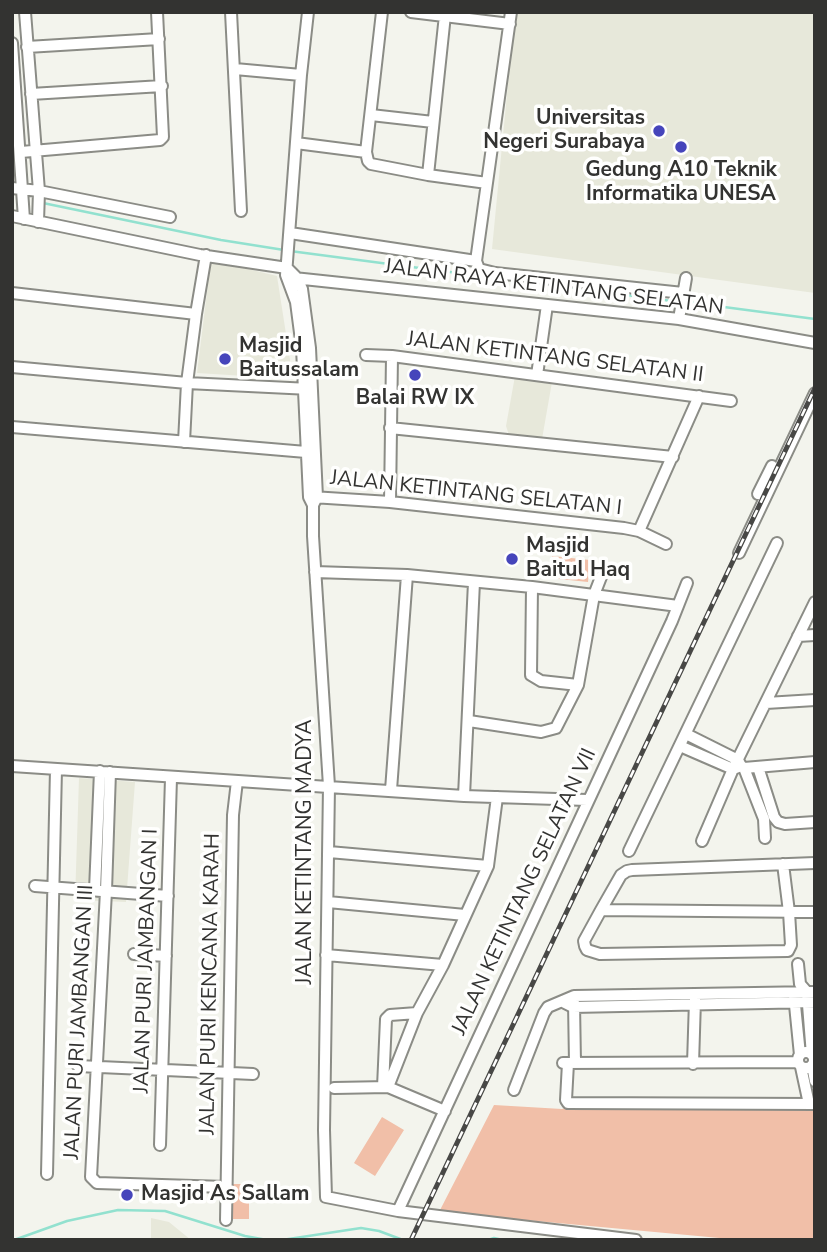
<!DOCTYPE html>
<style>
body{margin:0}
#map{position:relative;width:827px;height:1252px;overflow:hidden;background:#f3f4ed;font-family:"Nunito Sans",sans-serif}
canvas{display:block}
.frame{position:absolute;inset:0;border:14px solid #333331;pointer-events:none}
</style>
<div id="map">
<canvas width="827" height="1252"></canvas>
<div class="frame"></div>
</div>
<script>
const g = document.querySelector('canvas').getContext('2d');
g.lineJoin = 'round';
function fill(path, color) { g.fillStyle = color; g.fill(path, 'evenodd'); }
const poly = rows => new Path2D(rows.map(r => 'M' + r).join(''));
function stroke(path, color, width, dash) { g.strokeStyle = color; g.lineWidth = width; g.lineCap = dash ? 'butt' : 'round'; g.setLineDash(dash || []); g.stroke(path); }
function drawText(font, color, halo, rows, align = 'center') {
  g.font = font + ' "Nunito Sans",sans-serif'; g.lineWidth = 7; g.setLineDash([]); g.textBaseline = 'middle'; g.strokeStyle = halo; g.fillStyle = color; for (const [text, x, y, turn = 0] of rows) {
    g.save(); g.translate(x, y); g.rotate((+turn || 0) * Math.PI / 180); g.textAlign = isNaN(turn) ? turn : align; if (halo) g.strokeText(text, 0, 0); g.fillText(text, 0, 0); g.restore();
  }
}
fill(poly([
 [515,12,815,12,815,293,492,249],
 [211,260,277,276,293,379,197,373],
 [515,376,552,382,542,439,509,435,506,426],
 [79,778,135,782,126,902,75,900],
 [151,1218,169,1222,191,1240,151,1240]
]), '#e7e8da');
fill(poly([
 [552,556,590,560,588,582,550,578],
 [494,1105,562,1109,570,1106,815,1108,815,1240,741,1240,439,1212],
 [382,1117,404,1130,375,1176,354,1163],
 [230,1184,249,1184,249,1219,230,1219]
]), '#f1bfa8');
stroke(poly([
 [43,203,221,240,284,250],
 [290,251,488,277],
 [530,282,679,302],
 [686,302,815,319],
 [14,1240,67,1221,118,1210,165,1211,245,1236,267,1240],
 [282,1240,361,1228,379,1231,403,1240],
 [488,1240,494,1238,503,1240]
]), '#92e1cf', 2.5);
const minor = poly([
 [25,12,39,191,38,222],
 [231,12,241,211],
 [308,12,301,75,286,275,296,302,302,348,309,497,313,505],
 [382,12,366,152,368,161,371,164,428,175,487,183],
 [411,12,510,24],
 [12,43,24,219],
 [27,47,159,39],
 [235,69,301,75],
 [31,94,162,86],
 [371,115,433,122],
 [296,143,366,152],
 [21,152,160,140,163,137,157,12],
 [428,175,445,15],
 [12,188,39,191,170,217],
 [12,216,200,255,287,268,296,277,302,289,310,348,317,497,313,505,313,536,329,786,324,1130,326,1197,398,1211,636,1240],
 [290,233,476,261,511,12],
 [476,261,479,269,495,273,683,293],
 [294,278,679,319,815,343],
 [12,293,196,314],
 [679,319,686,278],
 [366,355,392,356],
 [12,367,187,383,310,389],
 [537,375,547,305],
 [12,427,306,452],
 [390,428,673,457],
 [184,442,187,383,196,314,206,255],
 [758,494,772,466],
 [312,497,390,502,624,528,639,531,666,544],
 [390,502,392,356,731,401],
 [639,531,699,396],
 [739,553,815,393],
 [315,572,407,575,532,587,678,606],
 [532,587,531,675,541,681,578,685],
 [798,636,815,635],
 [766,703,815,700],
 [469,721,541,732,556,728,578,685,594,595,601,577],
 [686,734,738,760,741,766],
 [680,746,733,769,741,766,744,768,815,762],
 [12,766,464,796,587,800],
 [758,767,774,817,778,822,785,824,815,822],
 [744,768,764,819,765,838],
 [110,772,106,891,91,1177,97,1183,226,1187],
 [391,790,407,575],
 [464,796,474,582],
 [702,841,733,769,815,602],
 [629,851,777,543],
 [329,852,488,866],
 [783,864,789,912,791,945,788,951,600,954,587,950,585,946,584,941,601,910,621,875,627,871,632,870,815,863],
 [35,886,168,896],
 [95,890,100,771],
 [328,902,465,915],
 [601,910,815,912],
 [134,954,166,956],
 [326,955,443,965],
 [798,964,800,984,807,992,812,1055],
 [794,995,800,1055],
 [563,1002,573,1007,815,1002],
 [574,1003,575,1063],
 '798 1060a8 8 0 1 1 16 0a8 8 0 1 1-16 0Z',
 [563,1063,798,1062],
 [568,1063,566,1100,568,1103,815,1104],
 [693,1064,695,1000],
 [812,1065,815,1081],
 [78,1066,253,1074],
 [801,1067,809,1104],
 [383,1087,386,1019,390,1015,417,1013],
 [388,1087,417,1013,443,965,488,866,497,797],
 [334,1088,388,1087,445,1111],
 [514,1090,544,1013,548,1007,574,996,815,992],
 [160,1145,171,778],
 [47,1174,56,769],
 [398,1211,672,621,687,583],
 [226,1220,233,815,237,781]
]);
stroke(minor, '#8b8c86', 14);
stroke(minor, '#fff', 10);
const rail = poly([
 [411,1240,815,388]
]);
stroke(rail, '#484846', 5);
stroke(rail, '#fffffe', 2.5, [8]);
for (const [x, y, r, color] of [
 [659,131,7,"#4645bb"],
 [681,147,7,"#4645bb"],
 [225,359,7,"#4645bb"],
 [415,375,7,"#4645bb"],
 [512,559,7,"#4645bb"],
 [127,1195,7,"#4645bb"]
]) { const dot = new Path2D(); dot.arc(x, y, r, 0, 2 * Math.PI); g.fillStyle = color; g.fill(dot); stroke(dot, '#fffffe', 2.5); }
drawText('bold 21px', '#333331', '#fffffe', [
 ["Universitas",645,119,"right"],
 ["Negeri Surabaya",645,143,"right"],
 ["Gedung A10 Teknik",681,171,"center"],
 ["Informatika UNESA",681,195,"center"],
 ["Masjid",239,347],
 ["Baitussalam",239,371],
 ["Balai RW IX",415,399,"center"],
 ["Masjid",526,547],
 ["Baitul Haq",526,571],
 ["Masjid As Sallam",141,1195]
], 'left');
drawText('21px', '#333331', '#fffffe', [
 ["JALAN RAYA KETINTANG SELATAN",554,288,7],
 ["JALAN KETINTANG SELATAN II",555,358,7],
 ["JALAN KETINTANG SELATAN I",476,494,6],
 ["JALAN KETINTANG MADYA",306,852,-90],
 ["JALAN KETINTANG SELATAN VII",525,892,-65],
 ["JALAN PURI JAMBANGAN I",147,961,-88],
 ["JALAN PURI KENCANA KARAH",211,984,-89],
 ["JALAN PURI JAMBANGAN III",80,1022,-87]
]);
</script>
